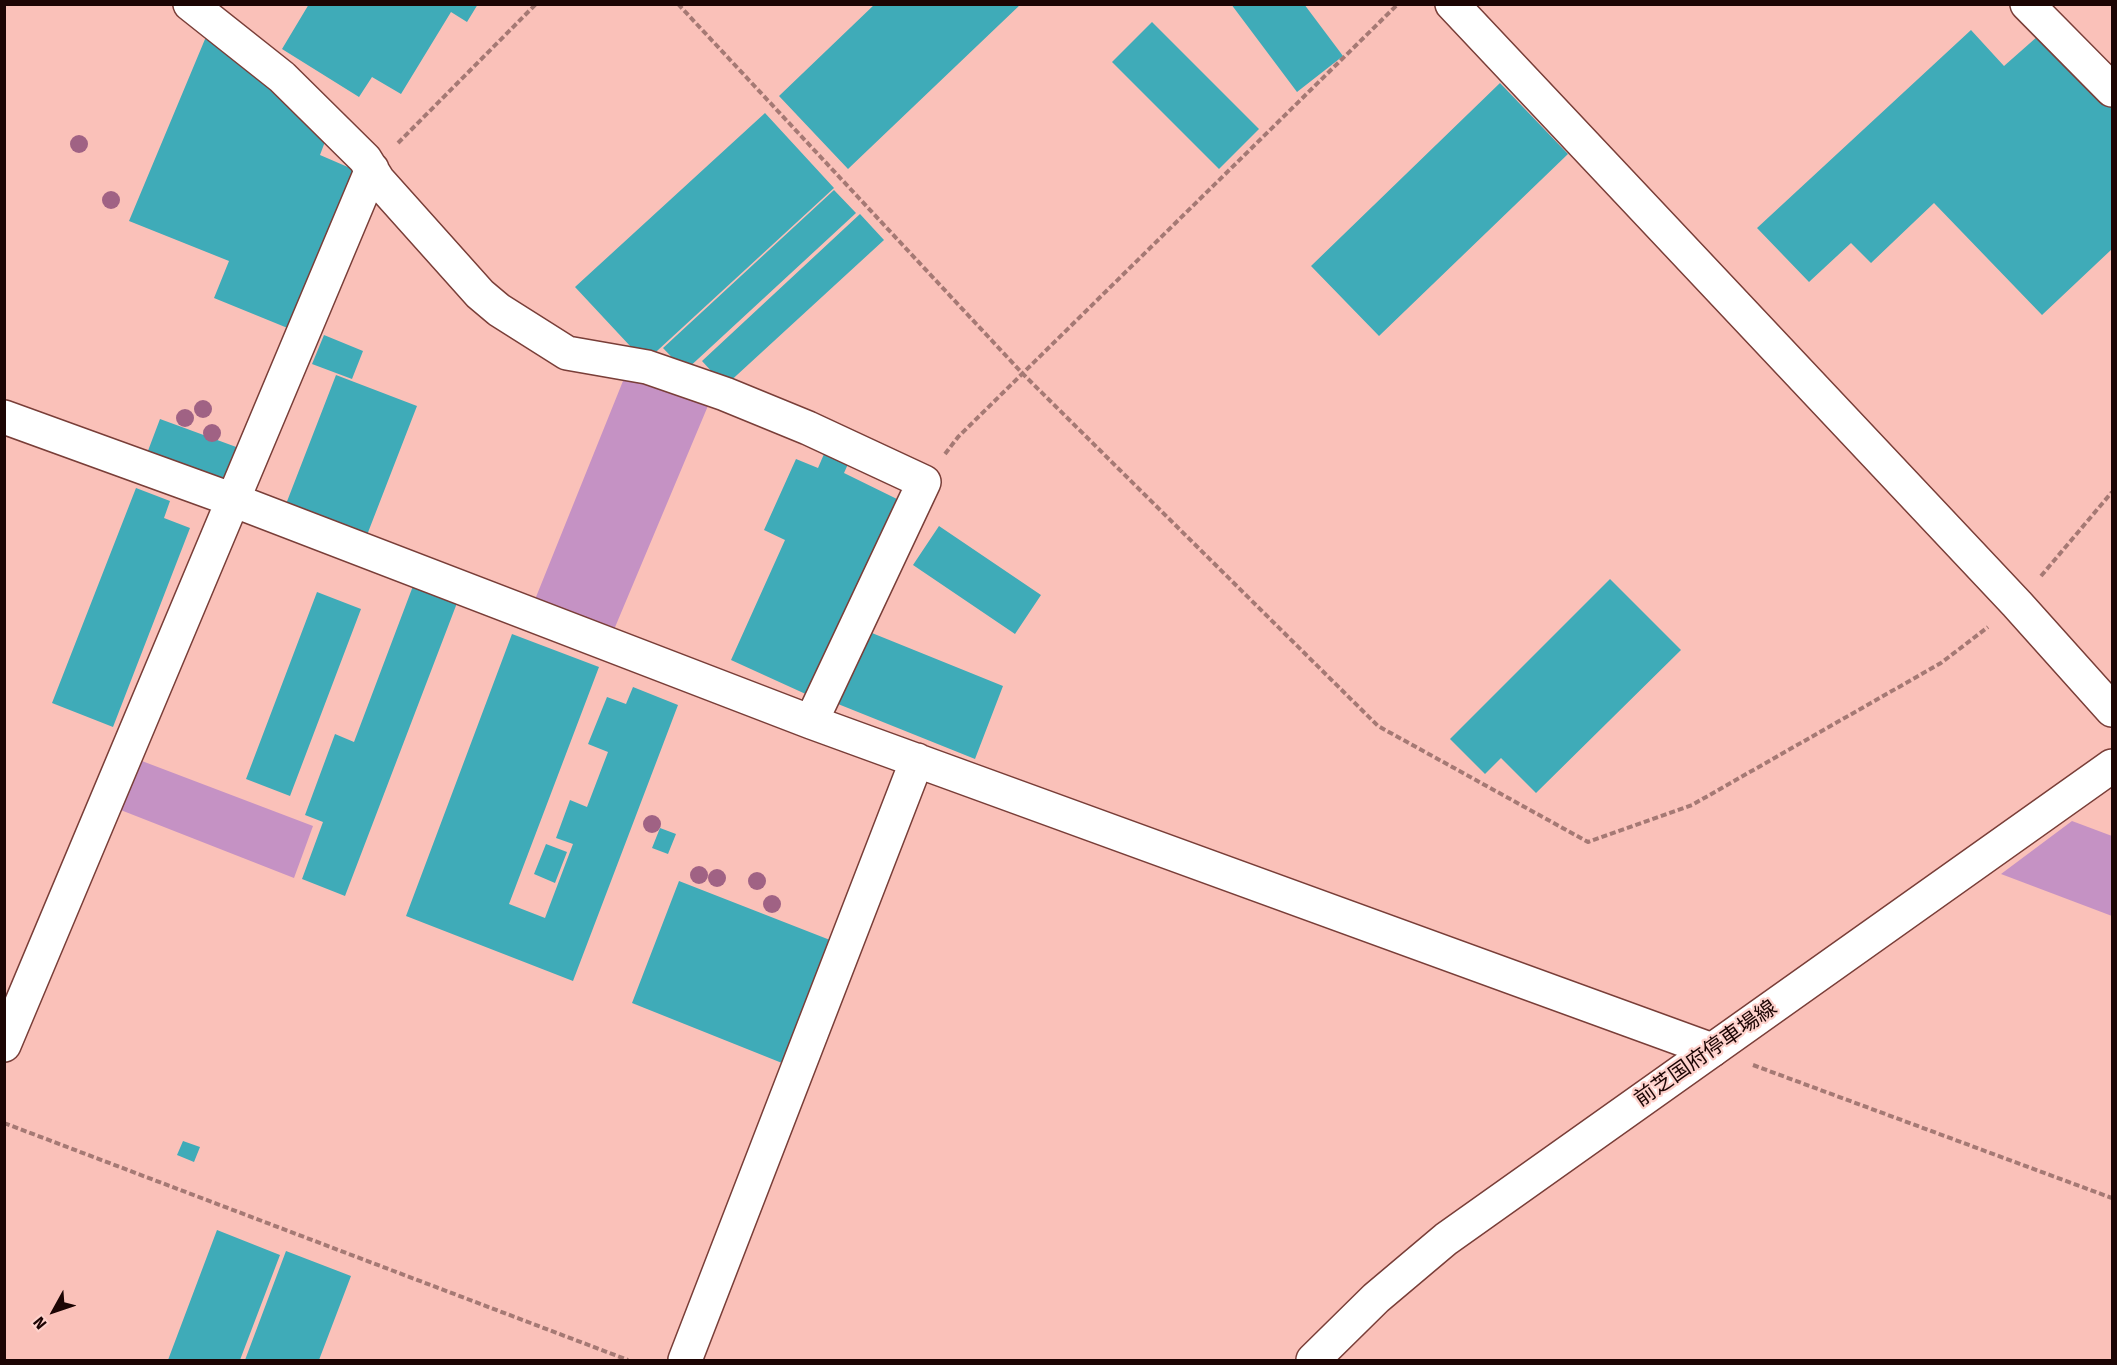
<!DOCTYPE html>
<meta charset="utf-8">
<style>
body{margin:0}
#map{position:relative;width:2117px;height:1365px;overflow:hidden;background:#fac1b9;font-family:"Fira Sans",sans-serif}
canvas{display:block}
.frame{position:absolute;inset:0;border:6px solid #1c0504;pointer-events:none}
.north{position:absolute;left:24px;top:1281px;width:60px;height:60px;-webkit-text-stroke:4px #fed2cc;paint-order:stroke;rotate:230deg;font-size:16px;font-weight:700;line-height:24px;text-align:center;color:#1c0504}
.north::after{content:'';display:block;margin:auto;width:21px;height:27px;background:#1c0504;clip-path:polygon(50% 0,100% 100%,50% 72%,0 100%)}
</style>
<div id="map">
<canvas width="2117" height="1365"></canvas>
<div class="frame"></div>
<div class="north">N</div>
</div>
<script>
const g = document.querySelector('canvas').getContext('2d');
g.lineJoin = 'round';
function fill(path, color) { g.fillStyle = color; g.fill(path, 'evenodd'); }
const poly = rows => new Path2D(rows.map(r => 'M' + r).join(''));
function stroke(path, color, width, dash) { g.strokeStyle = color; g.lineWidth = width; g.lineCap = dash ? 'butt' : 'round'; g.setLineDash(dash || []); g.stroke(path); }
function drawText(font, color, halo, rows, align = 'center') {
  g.font = font + ' "Fira Sans","Noto Sans JP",sans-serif'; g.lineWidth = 4.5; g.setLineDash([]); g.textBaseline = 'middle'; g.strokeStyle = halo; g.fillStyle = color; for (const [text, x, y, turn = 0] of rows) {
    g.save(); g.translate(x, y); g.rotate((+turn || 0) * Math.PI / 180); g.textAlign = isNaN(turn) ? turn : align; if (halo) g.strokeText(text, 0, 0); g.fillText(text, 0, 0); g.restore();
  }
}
fill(poly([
 [625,376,710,401,613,632,534,602],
 [134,758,313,826,294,878,113,807],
 [2072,821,2112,836,2112,916,2001,874]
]), '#c592c4');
fill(poly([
 [309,4,478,4,467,22,451,12,401,94,372,77,359,97,282,49],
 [875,4,1021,4,848,169,779,96],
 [1231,4,1304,4,1343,56,1297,92],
 [1152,22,1259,129,1219,169,1112,62],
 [1971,30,2004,66,2038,36,2112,105,2112,249,2042,315,1934,203,1871,263,1851,243,1809,282,1757,228],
 [208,32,329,131,320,155,357,171,290,329,214,298,229,261,129,221],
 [1500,83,1568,154,1379,336,1311,266],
 [765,113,834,188,645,362,575,287],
 [834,190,856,213,685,371,663,348],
 [860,214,884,240,725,386,702,361],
 [324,335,363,351,352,379,312,364],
 [336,375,417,406,367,535,286,504],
 [160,419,239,448,225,486,146,456],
 [824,454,848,464,844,473,899,500,810,696,731,660,785,540,764,530,796,459,818,468],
 [136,488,170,501,164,518,190,528,113,727,52,703],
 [939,526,1041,595,1015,634,913,565],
 [1610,579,1681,650,1536,793,1501,758,1485,774,1450,739],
 [413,586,457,603,345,896,302,879,323,822,305,815,335,734,354,742],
 [317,592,361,609,290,796,246,779],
 [867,631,1003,686,975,759,838,704],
 [512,634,599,667,509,904,545,918,573,844,556,838,570,800,587,807,608,752,588,744,607,697,626,704,633,687,678,705,573,981,406,916],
 [660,828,676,834,668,854,652,848],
 [546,844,567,852,555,883,534,874],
 [679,881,830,940,782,1063,632,1003],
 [183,1141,200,1147,194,1162,177,1155],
 [217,1230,280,1255,240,1360,168,1360],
 [286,1251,351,1276,319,1360,245,1360]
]), '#3fabb8');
const minor = poly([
 [190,4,282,77,365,159,378,180,480,294,499,310,567,353,647,367,725,394,808,428,924,482,811,722],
 [1452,4,2017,604,2112,710],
 [2027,4,2112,90],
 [4,417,233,500,811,722,1712,1050],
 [4,1045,372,169],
 [685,1360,917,760]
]);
const major = poly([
 [1313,1360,1376,1298,1446,1239,2112,766]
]);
stroke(minor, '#793e38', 36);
stroke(major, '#793e38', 36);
stroke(poly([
 [678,4,1023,374,1378,726,1588,842,1692,805,1941,663,1988,627],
 [398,143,536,4],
 [945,454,958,437,1398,4],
 [2041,576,2112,492],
 [1753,1065,2112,1198],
 [4,1123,628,1360]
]), '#a57974', 4, [6, 3]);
stroke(minor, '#fff', 33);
stroke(major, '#fff', 33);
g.fillStyle = '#a06284';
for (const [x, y] of [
 [79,144],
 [111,200],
 [203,409],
 [185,418],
 [212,433],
 [652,824],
 [699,875],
 [717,878],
 [757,881],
 [772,904]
]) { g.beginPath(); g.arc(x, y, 9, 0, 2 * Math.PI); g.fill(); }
drawText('21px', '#1c0504', '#fed2cc', [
 ["前芝国府停車場線",1706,1054,-35]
]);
</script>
